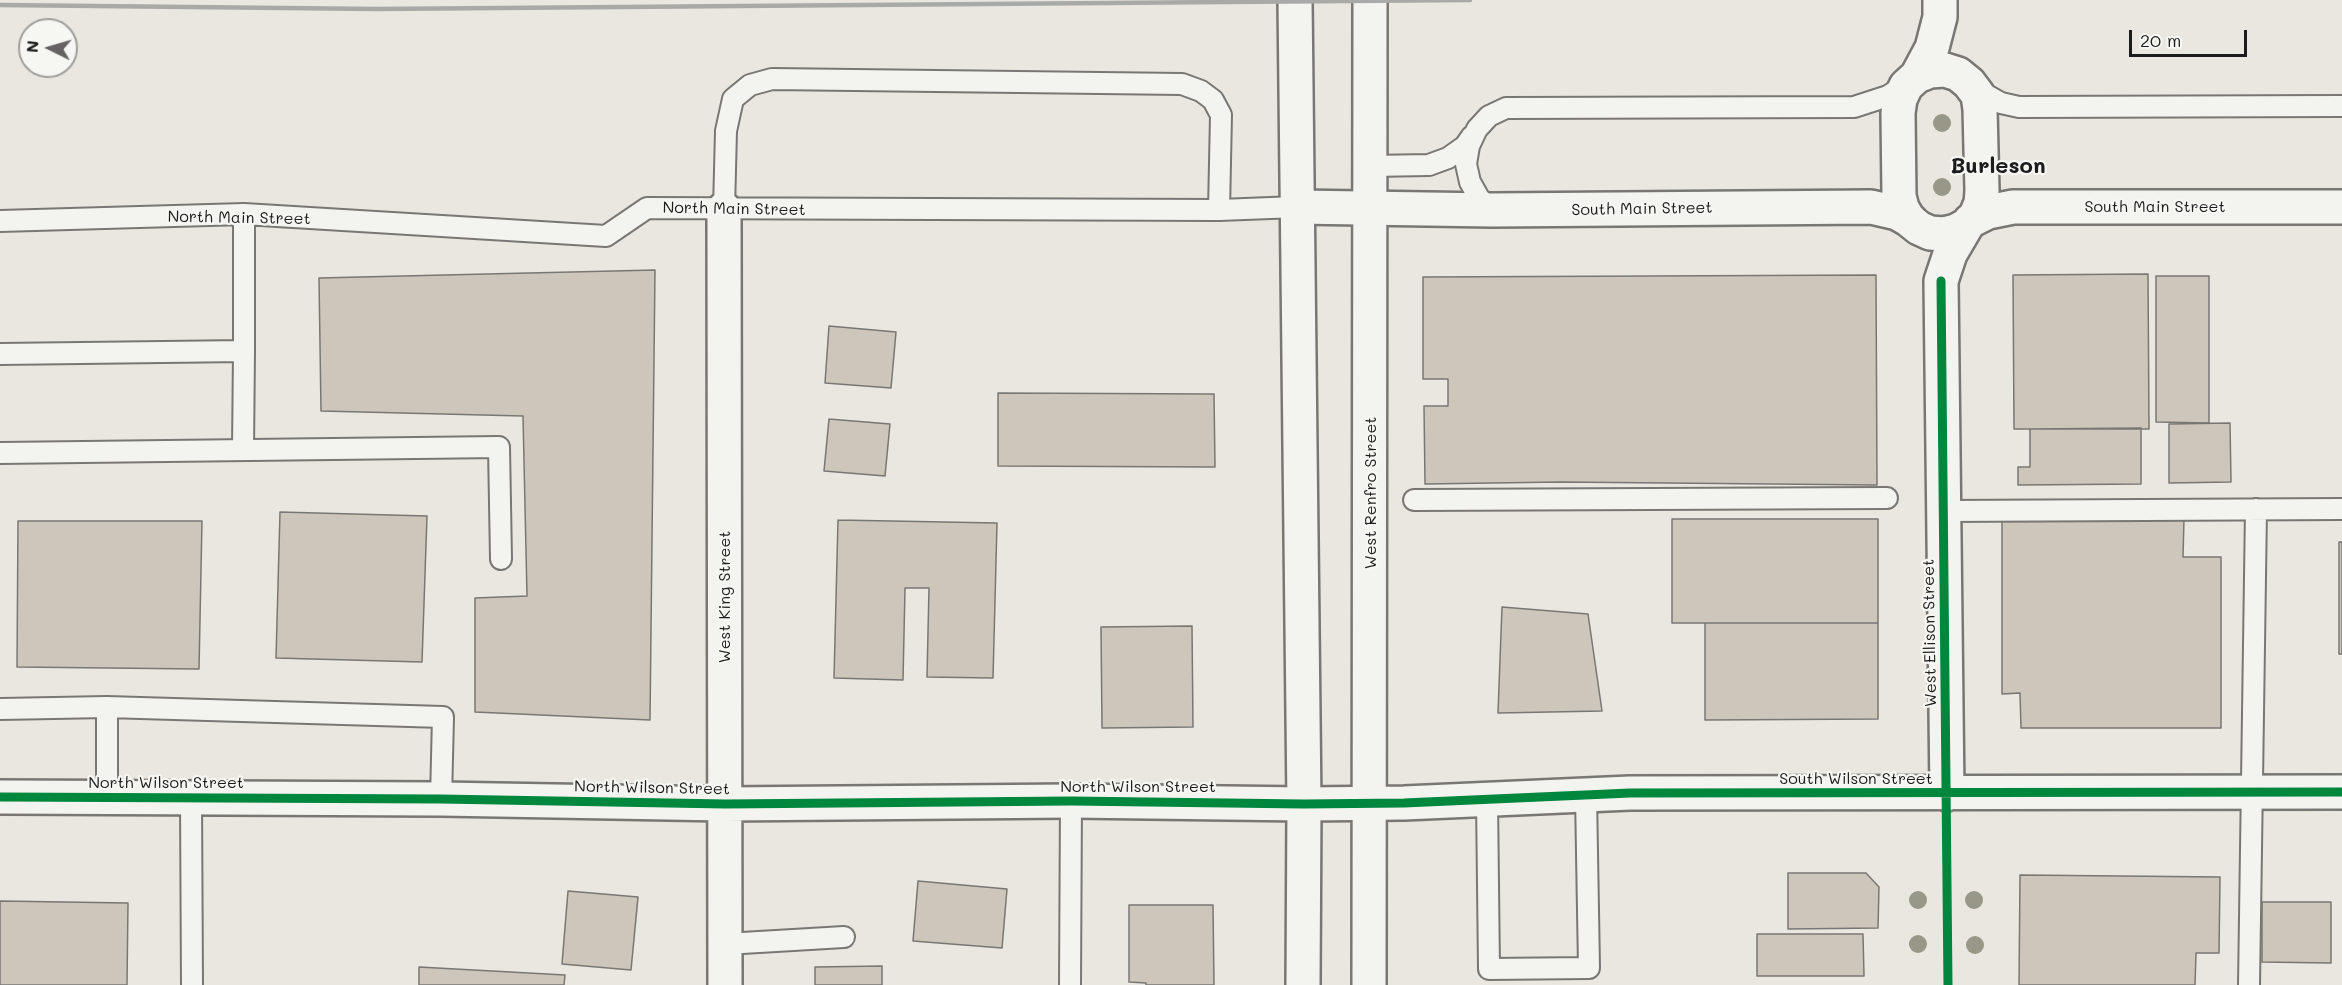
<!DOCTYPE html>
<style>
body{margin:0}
#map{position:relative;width:2342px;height:985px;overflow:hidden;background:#eae7e0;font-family:Mali,sans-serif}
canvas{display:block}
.north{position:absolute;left:18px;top:18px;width:60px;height:60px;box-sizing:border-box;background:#f6f6f2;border:2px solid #9f9f9c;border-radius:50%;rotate:275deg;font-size:16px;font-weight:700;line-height:24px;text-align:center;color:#1c1c1c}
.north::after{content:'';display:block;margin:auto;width:21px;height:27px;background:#646361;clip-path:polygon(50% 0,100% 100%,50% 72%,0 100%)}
.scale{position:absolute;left:2129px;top:30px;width:118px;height:27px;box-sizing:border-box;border:3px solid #1c1c1c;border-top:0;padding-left:8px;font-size:18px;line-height:21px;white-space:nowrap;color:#1c1c1c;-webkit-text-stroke:4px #f6f6f2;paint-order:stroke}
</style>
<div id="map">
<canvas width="2342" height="985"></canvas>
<div class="north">N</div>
<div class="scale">20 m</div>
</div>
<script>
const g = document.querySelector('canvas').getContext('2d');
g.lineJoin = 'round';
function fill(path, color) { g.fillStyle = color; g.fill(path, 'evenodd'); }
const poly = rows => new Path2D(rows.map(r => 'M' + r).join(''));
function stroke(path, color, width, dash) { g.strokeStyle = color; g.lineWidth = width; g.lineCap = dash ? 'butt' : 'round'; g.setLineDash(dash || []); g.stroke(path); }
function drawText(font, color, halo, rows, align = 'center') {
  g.font = font + ' Mali,sans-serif'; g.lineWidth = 4.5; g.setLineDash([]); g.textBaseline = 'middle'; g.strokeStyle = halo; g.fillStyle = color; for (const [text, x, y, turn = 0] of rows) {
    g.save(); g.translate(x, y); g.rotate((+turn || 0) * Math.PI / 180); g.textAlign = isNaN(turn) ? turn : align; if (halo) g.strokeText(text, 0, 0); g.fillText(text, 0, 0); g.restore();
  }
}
const building = poly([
 [655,270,650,720,475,712,475,598,527,596,523,416,321,411,319,278,655,270],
 [2148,274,2149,429,2014,429,2013,275,2148,274],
 [1876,275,1877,485,1561,482,1425,484,1424,406,1448,406,1448,379,1423,379,1423,277,1876,275],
 [2156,276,2209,276,2209,423,2156,422,2156,276],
 [829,326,896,332,891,388,825,383,829,326],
 [998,393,1214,394,1215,467,998,466,998,393],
 [829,419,890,424,885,476,824,471,829,419],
 [2230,423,2231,482,2169,483,2169,424,2230,423],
 [2141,428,2141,484,2018,485,2018,467,2030,467,2030,429,2141,428],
 [280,512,427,516,422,662,276,658,280,512],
 [1672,519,1878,519,1878,623,1672,623,1672,519],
 [2184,519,2183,557,2221,557,2221,728,2021,728,2020,693,2002,694,2002,520,2184,519],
 [838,520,997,523,993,678,927,677,929,588,905,588,903,680,834,678,838,520],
 [18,521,202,521,199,669,17,667,18,521],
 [2339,542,2342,542,2342,654,2339,654,2339,542],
 [1502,607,1588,614,1602,711,1498,713,1502,607],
 [1705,623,1878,623,1878,719,1705,720,1705,623],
 [1192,626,1193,727,1102,728,1101,627,1192,626],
 [1788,873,1866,873,1879,887,1878,928,1788,929,1788,873],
 [2020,875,2220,877,2219,953,2196,953,2195,985,2019,985,2020,875],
 [918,881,1007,889,1002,948,913,941,918,881],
 [568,891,638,897,631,970,562,964,568,891],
 [0,901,128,903,127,985,0,985,0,901],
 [2262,902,2331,902,2331,963,2262,962,2262,902],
 [1129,905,1213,905,1214,985,1146,985,1146,983,1129,982,1129,905],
 [1757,934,1863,934,1864,976,1757,976,1757,934],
 [882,966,882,985,815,985,815,967,882,966],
 [419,967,565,975,564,985,419,985,419,967]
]);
fill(building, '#cdc6ba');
stroke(building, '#797774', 1.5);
const service = poly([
 [1974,88,2001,103,2019,107,2342,106],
 [1370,166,1429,165,1448,158,1465,146,1472,136],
 [724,209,726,131,733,99,750,85,772,79,1182,84,1201,91,1213,100,1221,115,1219,210],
 [1492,210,1479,198,1470,182,1466,164,1469,146,1477,129,1489,116,1506,108,1854,107,1888,96,1905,85],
 [0,221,244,214,606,236,647,208,1219,210,1297,207],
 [0,354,244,351,244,214],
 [243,450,244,351],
 [0,453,499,447,501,559],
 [1414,500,1887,498],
 [1944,511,2342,509],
 [0,709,107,707,443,717,441,799],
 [107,798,107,707],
 [191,799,192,985],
 [1487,800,1489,969,1589,968,1586,795],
 [725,944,844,937],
 [1070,985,1071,801],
 [2249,985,2256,509]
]);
const minor = poly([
 [1945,70,1958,74,1969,83,1978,95,1980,109,1982,191,1981,203,1976,215,1967,225,1956,231,1944,234,1930,233,1919,228,1909,220,1902,208,1899,196,1898,113,1900,99,1906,86,1917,76,1930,71,1945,70],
 [1917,76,1932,48,1940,17,1940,0],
 [1297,207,1492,210,1871,207,1897,213,1911,221],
 [724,209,725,985],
 [1970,221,1988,212,2013,207,2342,207],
 [1947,794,1941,281,1950,254,1967,225],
 [0,797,441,799,725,804,1071,801,1304,804,1404,803,1630,793,2342,792]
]);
const secondary = poly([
 [1295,0,1304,804,1303,985],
 [1369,985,1370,0]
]);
stroke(service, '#797774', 24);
stroke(minor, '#797774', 38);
stroke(secondary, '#797774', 38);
stroke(service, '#f3f3f0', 20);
stroke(minor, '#f3f3f0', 33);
stroke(secondary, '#f3f3f0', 33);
stroke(poly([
 [0,5,377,9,1470,0]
]), '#a9a9a7', 4.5);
stroke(poly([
 [1941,281,1948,985],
 [0,797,441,799,725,804,1071,801,1304,804,1404,803,1630,793,2342,792]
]), '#00873e', 9);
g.fillStyle = '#989888';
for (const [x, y] of [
 [1942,123],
 [1942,187],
 [1918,900],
 [1974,900],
 [1918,944],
 [1975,945]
]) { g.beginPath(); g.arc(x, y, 9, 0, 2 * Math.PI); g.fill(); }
drawText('16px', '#1c1c1c', '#f6f6f2', [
 ["South Main Street",2155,207],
 ["North Main Street",734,209,1],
 ["South Main Street",1642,209,-1],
 ["North Main Street",239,218,1],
 ["West Renfro Street",1371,493,-90],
 ["West King Street",725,597,-90],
 ["West Ellison Street",1930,633,-91],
 ["South Wilson Street",1856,779],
 ["North Wilson Street",166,783],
 ["North Wilson Street",1138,787],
 ["North Wilson Street",652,788,1]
]);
drawText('bold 22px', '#1c1c1c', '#f6f6f2', [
 ["Burleson",1998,166]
]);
</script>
